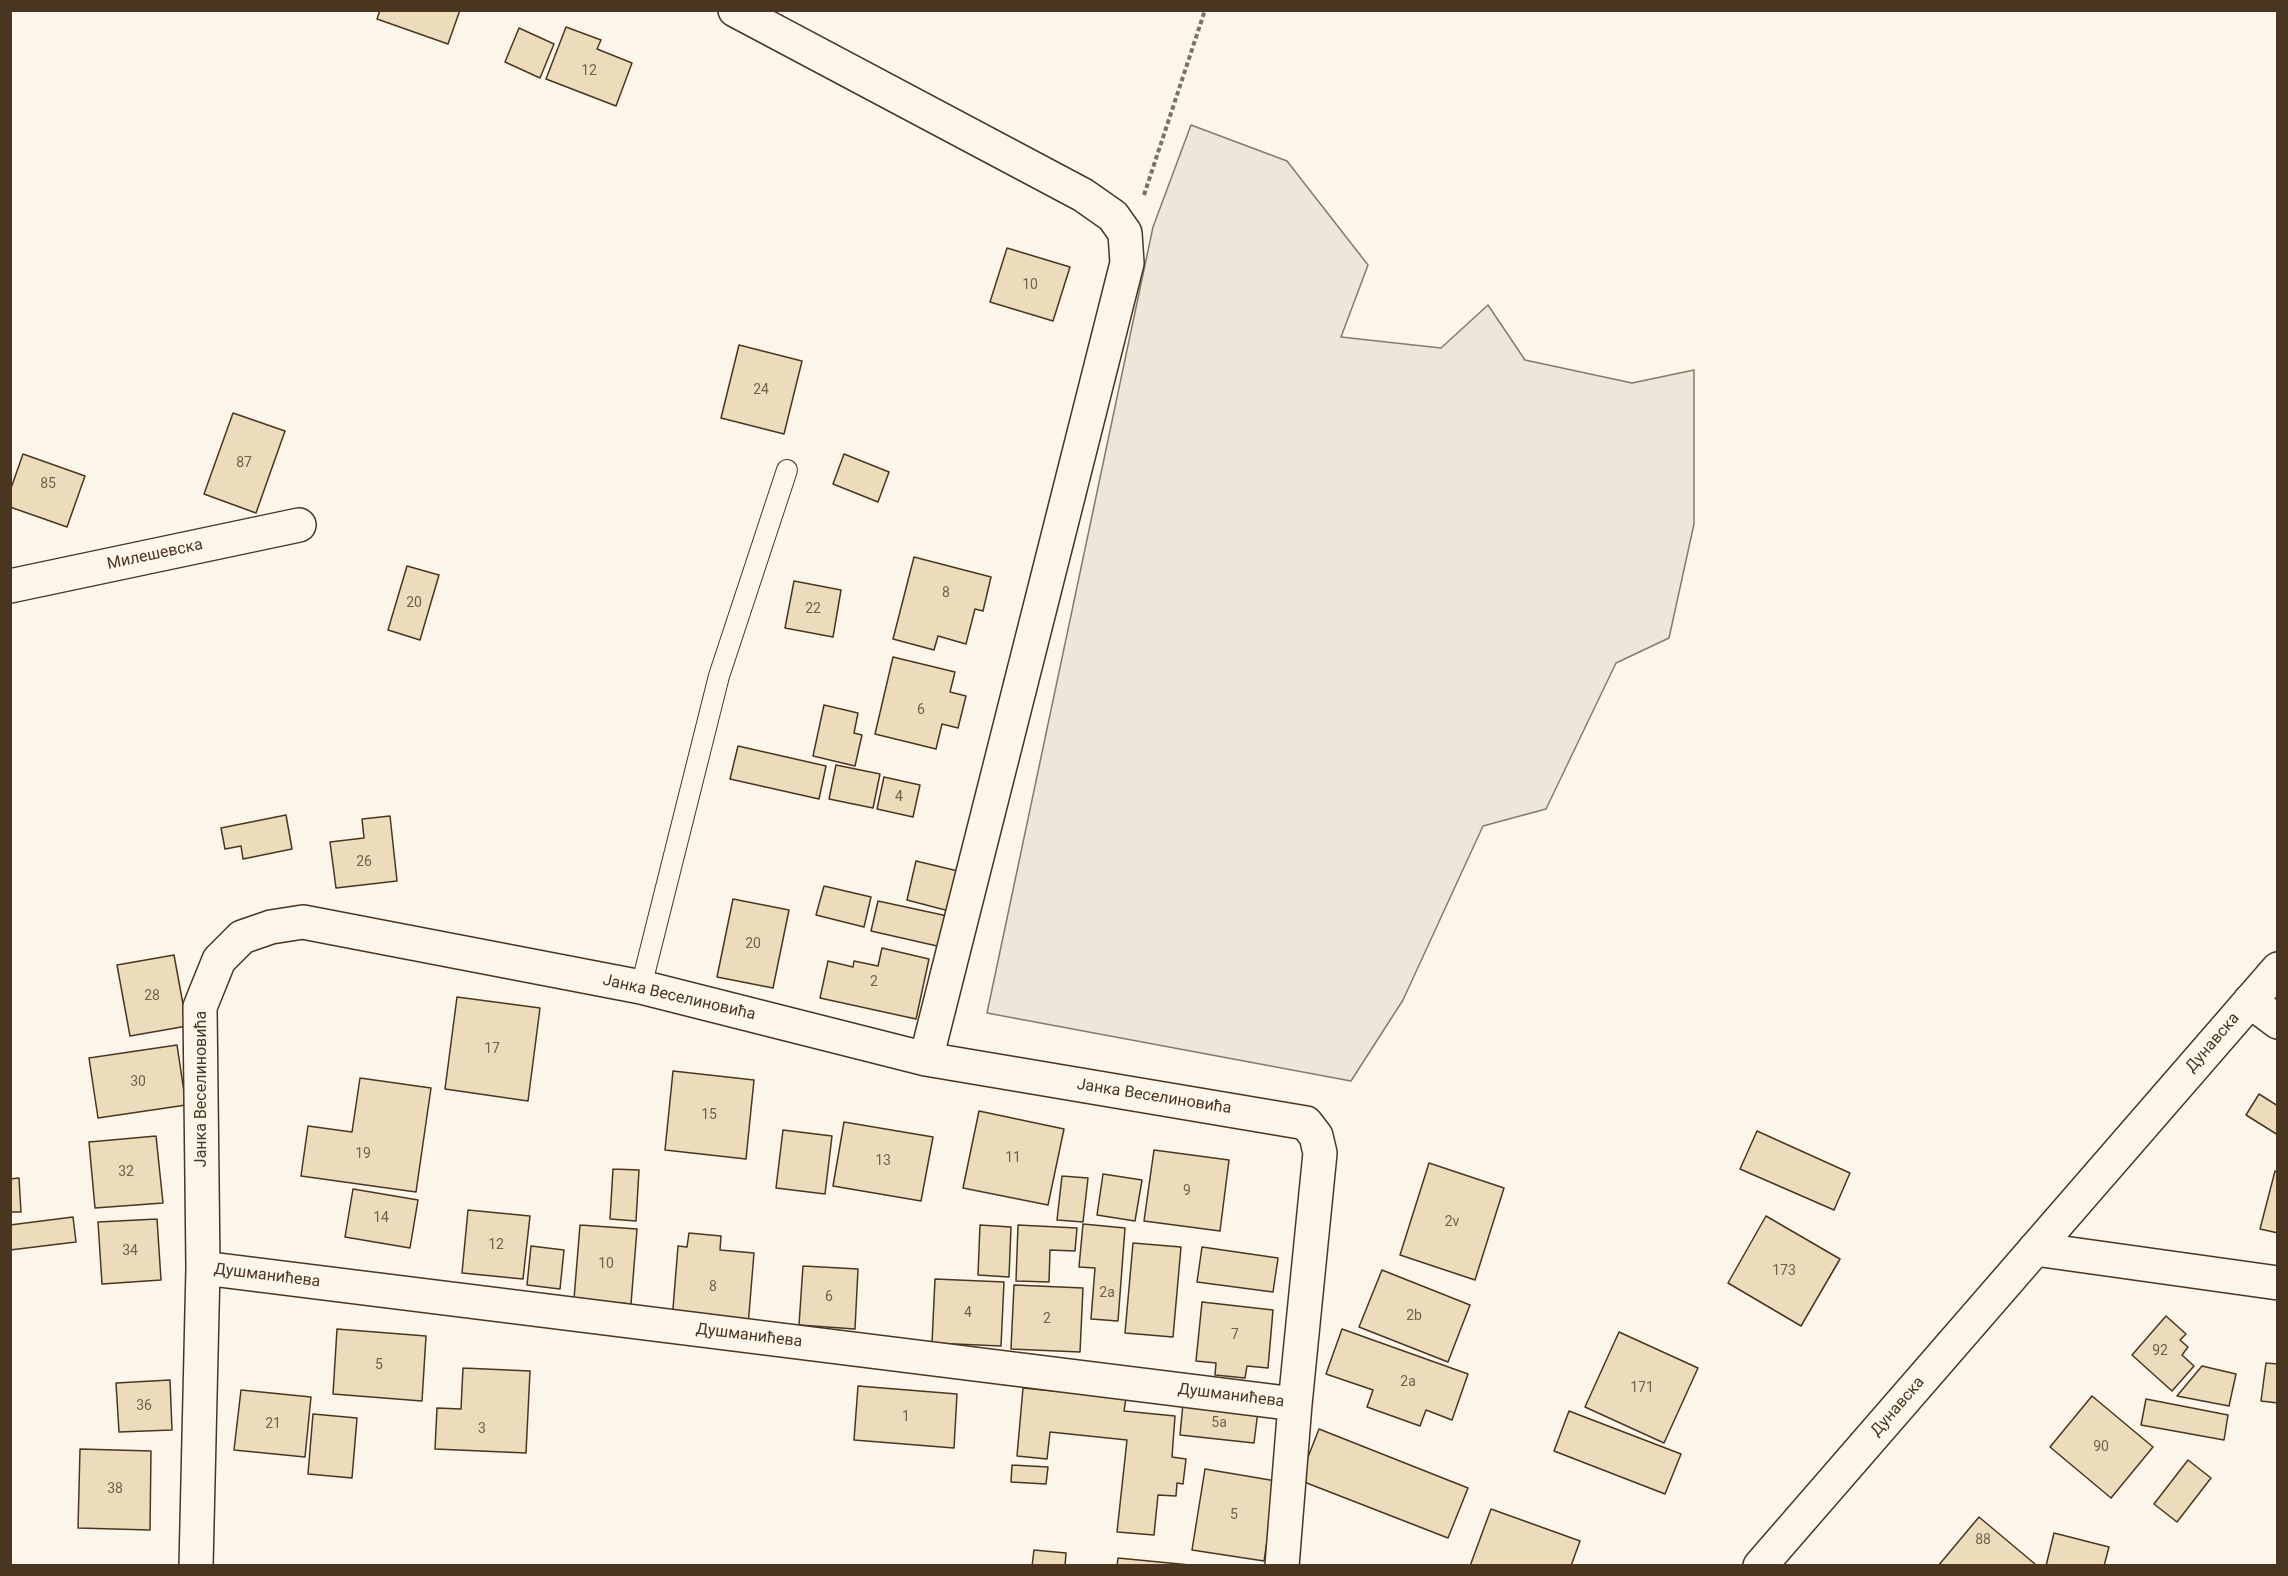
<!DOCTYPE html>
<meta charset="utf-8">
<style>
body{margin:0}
#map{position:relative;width:2288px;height:1576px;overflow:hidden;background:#fbf6e9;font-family:Roboto,sans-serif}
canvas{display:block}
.frame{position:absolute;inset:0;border:12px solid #4a3520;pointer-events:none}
</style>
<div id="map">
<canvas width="2288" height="1576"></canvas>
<div class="frame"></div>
</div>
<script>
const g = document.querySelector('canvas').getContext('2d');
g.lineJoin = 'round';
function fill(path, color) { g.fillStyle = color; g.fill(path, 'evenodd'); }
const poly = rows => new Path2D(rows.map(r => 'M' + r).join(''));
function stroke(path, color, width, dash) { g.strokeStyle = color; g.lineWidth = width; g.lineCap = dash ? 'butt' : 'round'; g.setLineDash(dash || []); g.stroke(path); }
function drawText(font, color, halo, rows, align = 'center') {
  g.font = font + ' Roboto,sans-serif'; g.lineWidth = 4.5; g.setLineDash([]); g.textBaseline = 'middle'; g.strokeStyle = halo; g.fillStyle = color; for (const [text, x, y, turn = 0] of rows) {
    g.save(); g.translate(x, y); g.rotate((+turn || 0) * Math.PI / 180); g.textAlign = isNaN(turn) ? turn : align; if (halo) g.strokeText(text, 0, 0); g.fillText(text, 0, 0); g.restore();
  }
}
const green = poly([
 [1191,125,1287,161,1368,265,1341,337,1441,348,1488,305,1525,360,1632,383,1694,370,1694,524,1669,638,1616,663,1546,809,1483,826,1403,1000,1351,1081,987,1013,1153,227,1191,125]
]);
fill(green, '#ede6d9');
stroke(green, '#887966', 1.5);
const building = poly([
 [380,10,460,10,448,44,377,19,380,10],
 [566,27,601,40,597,49,632,63,616,106,546,79,566,27],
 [519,28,554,44,540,78,505,62,519,28],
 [1007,248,1070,267,1053,321,990,302,1007,248],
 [739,345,802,361,784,434,721,418,739,345],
 [233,413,285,431,256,513,204,494,233,413],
 [23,454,85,476,67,527,10,507,10,491,23,454],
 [844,454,889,472,878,502,833,484,844,454],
 [914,557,991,577,983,611,975,609,966,644,938,636,934,650,893,639,914,557],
 [407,566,439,575,420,640,388,630,407,566],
 [794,581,841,590,833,637,785,628,794,581],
 [893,657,955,672,950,692,966,696,958,728,942,724,936,749,875,734,893,657],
 [824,705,858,713,854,733,862,735,855,766,813,756,824,705],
 [738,746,826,766,819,799,730,779,738,746],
 [836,765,880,774,873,808,829,799,836,765],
 [884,777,920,785,913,817,877,809,884,777],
 [286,815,292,849,243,859,241,846,225,849,221,828,286,815],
 [390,816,397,881,336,888,330,842,364,838,362,819,390,816],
 [916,861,958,871,949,911,907,900,916,861],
 [824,886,871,897,864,927,816,915,824,886],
 [733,899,789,910,773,988,717,977,733,899],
 [878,901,952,917,946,948,871,931,878,901],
 [882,948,929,959,916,1019,820,998,828,961,853,967,854,961,878,966,882,948],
 [174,955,187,1026,130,1036,117,965,174,955],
 [457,997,540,1008,528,1101,445,1089,457,997],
 [177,1045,186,1105,98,1118,89,1058,177,1045],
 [673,1071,754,1080,746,1159,665,1150,673,1071],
 [360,1078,431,1088,416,1192,301,1176,308,1126,352,1132,360,1078],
 [2259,1094,2278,1106,2278,1135,2246,1115,2259,1094],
 [979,1111,1064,1129,1048,1205,963,1188,979,1111],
 [844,1122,933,1137,921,1201,833,1186,844,1122],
 [783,1130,832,1136,825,1194,776,1188,783,1130],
 [1757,1131,1850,1173,1834,1210,1740,1169,1757,1131],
 [156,1136,163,1203,95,1208,89,1142,156,1136],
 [1154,1150,1229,1160,1220,1231,1144,1221,1154,1150],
 [1429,1163,1504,1188,1475,1280,1400,1255,1429,1163],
 [613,1169,639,1170,636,1221,610,1219,613,1169],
 [2275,1171,2278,1172,2278,1233,2260,1229,2275,1171],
 [1103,1174,1142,1180,1135,1221,1097,1215,1103,1174],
 [1062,1176,1088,1178,1083,1222,1057,1220,1062,1176],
 [19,1178,21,1212,10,1212,10,1179,19,1178],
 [353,1189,418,1200,410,1248,345,1237,353,1189],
 [468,1210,530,1216,523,1279,462,1273,468,1210],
 [1766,1216,1840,1259,1801,1326,1728,1283,1766,1216],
 [73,1217,76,1242,10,1250,10,1225,73,1217],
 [157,1219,161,1280,102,1284,98,1222,157,1219],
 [1083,1224,1125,1228,1118,1321,1091,1319,1095,1268,1079,1267,1083,1224],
 [580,1225,637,1229,631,1304,574,1299,580,1225],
 [980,1225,1011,1227,1009,1277,978,1275,980,1225],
 [1018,1225,1077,1228,1075,1251,1050,1250,1049,1282,1016,1281,1018,1225],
 [689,1233,721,1236,720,1250,754,1253,748,1326,672,1321,678,1246,687,1247,689,1233],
 [1133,1243,1181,1247,1173,1337,1125,1333,1133,1243],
 [531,1246,564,1250,560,1289,527,1285,531,1246],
 [1202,1247,1278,1258,1273,1292,1197,1282,1202,1247],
 [803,1266,858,1269,855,1329,799,1325,803,1266],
 [1382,1270,1470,1305,1448,1362,1359,1327,1382,1270],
 [935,1279,1004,1282,1001,1346,932,1343,935,1279],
 [1014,1285,1083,1288,1080,1352,1011,1349,1014,1285],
 [1202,1302,1273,1310,1268,1368,1247,1366,1245,1378,1215,1375,1216,1363,1196,1361,1202,1302],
 [2166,1316,2186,1334,2180,1340,2188,1347,2182,1355,2194,1366,2172,1391,2132,1355,2166,1316],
 [337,1329,426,1336,422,1401,333,1394,337,1329],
 [1342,1329,1468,1374,1452,1420,1426,1410,1420,1426,1367,1407,1373,1390,1326,1374,1342,1329],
 [1619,1332,1698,1368,1664,1443,1585,1407,1619,1332],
 [2266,1363,2278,1364,2278,1403,2261,1401,2266,1363],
 [2202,1366,2236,1374,2229,1406,2177,1396,2202,1366],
 [463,1368,530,1371,526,1453,435,1449,437,1408,461,1409,463,1368],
 [170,1380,172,1430,119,1432,116,1383,170,1380],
 [858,1386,957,1394,954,1448,854,1440,858,1386],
 [1023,1388,1126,1398,1124,1411,1175,1416,1172,1457,1186,1459,1183,1484,1177,1483,1176,1496,1158,1495,1154,1535,1117,1532,1127,1440,1050,1432,1047,1459,1017,1456,1023,1388],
 [241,1390,311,1397,305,1457,234,1450,241,1390],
 [2092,1396,2153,1447,2111,1498,2050,1447,2092,1396],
 [2146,1399,2228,1415,2224,1440,2141,1425,2146,1399],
 [1183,1403,1258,1411,1254,1443,1180,1435,1183,1403],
 [1569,1411,1681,1454,1665,1494,1554,1451,1569,1411],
 [313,1414,357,1418,352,1478,308,1474,313,1414],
 [1319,1429,1468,1488,1448,1538,1299,1480,1319,1429],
 [80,1449,151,1451,150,1530,78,1528,80,1449],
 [2188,1460,2211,1478,2177,1522,2154,1504,2188,1460],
 [1012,1465,1048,1467,1046,1484,1011,1482,1012,1465],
 [1205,1469,1276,1481,1264,1561,1192,1550,1205,1469],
 [1491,1509,1580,1541,1571,1566,1470,1566,1491,1509],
 [1979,1517,2035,1564,2034,1566,1938,1566,1979,1517],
 [2054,1533,2109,1547,2104,1566,2046,1566,2054,1533],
 [1034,1550,1066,1553,1065,1566,1032,1566,1034,1550],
 [1118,1558,1190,1565,1190,1566,1117,1566,1118,1558]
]);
fill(building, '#ecdcbc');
stroke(building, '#4a3520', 1.5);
const lane = poly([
 [641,987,719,676,787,470]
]);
const street = poly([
 [735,10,1083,195,1113,216,1125,233,1127,263,926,1059],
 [10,586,299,525],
 [2250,1001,2278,1022],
 [2035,1249,2278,1283],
 [203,1268,1295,1404],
 [196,1566,203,1268,200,1007,219,960,242,937,271,927,303,922,641,987,926,1059,1306,1123,1316,1136,1320,1153,1295,1404,1282,1566]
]);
const secondary = poly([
 [1760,1566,2278,969]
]);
stroke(lane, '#4a3520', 22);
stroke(street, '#4a3520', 36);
stroke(secondary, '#4a3520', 36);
stroke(poly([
 [1144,195,1205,10]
]), '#7f6f5c', 4, [4.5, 3]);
stroke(lane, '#fbf6e9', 20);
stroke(street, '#fbf6e9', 33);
stroke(secondary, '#fbf6e9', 33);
drawText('14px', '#725f47', null, [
 ["12",589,71],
 ["10",1030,285],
 ["24",761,390],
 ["87",244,463],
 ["85",48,484],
 ["8",946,593],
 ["20",414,603],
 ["22",813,609],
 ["6",921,710],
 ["4",899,797],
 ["26",364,862],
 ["20",753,944],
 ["2",874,982],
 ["28",152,996],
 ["17",492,1049],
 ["30",138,1082],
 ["15",709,1115],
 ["19",363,1154],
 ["11",1013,1158],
 ["13",883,1161],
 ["32",126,1172],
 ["9",1187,1191],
 ["14",381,1218],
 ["2v",1452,1222],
 ["12",496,1245],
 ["34",130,1251],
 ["10",606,1264],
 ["173",1784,1271],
 ["8",713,1287],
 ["2a",1107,1293],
 ["6",829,1297],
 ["4",968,1313],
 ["2b",1414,1316],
 ["2",1047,1319],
 ["7",1235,1335],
 ["92",2160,1351],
 ["5",379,1365],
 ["2a",1408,1382],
 ["171",1642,1388],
 ["36",144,1406],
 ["1",906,1417],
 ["5a",1219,1423],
 ["21",273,1424],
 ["3",482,1429],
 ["90",2101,1447],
 ["38",115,1489],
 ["5",1234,1515],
 ["88",1983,1540]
]);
drawText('16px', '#4a3520', '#fbf6e9', [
 ["Милешевска",155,555,-12],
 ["Јанка Веселиновића",679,998,13],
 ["Дунавска",2213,1043,-49],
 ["Јанка Веселиновића",202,1089,-90],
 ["Јанка Веселиновића",1154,1097,9],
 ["Душманићева",267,1276,7],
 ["Душманићева",749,1336,7],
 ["Душманићева",1231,1396,7],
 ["Дунавска",1898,1407,-49]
]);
</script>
